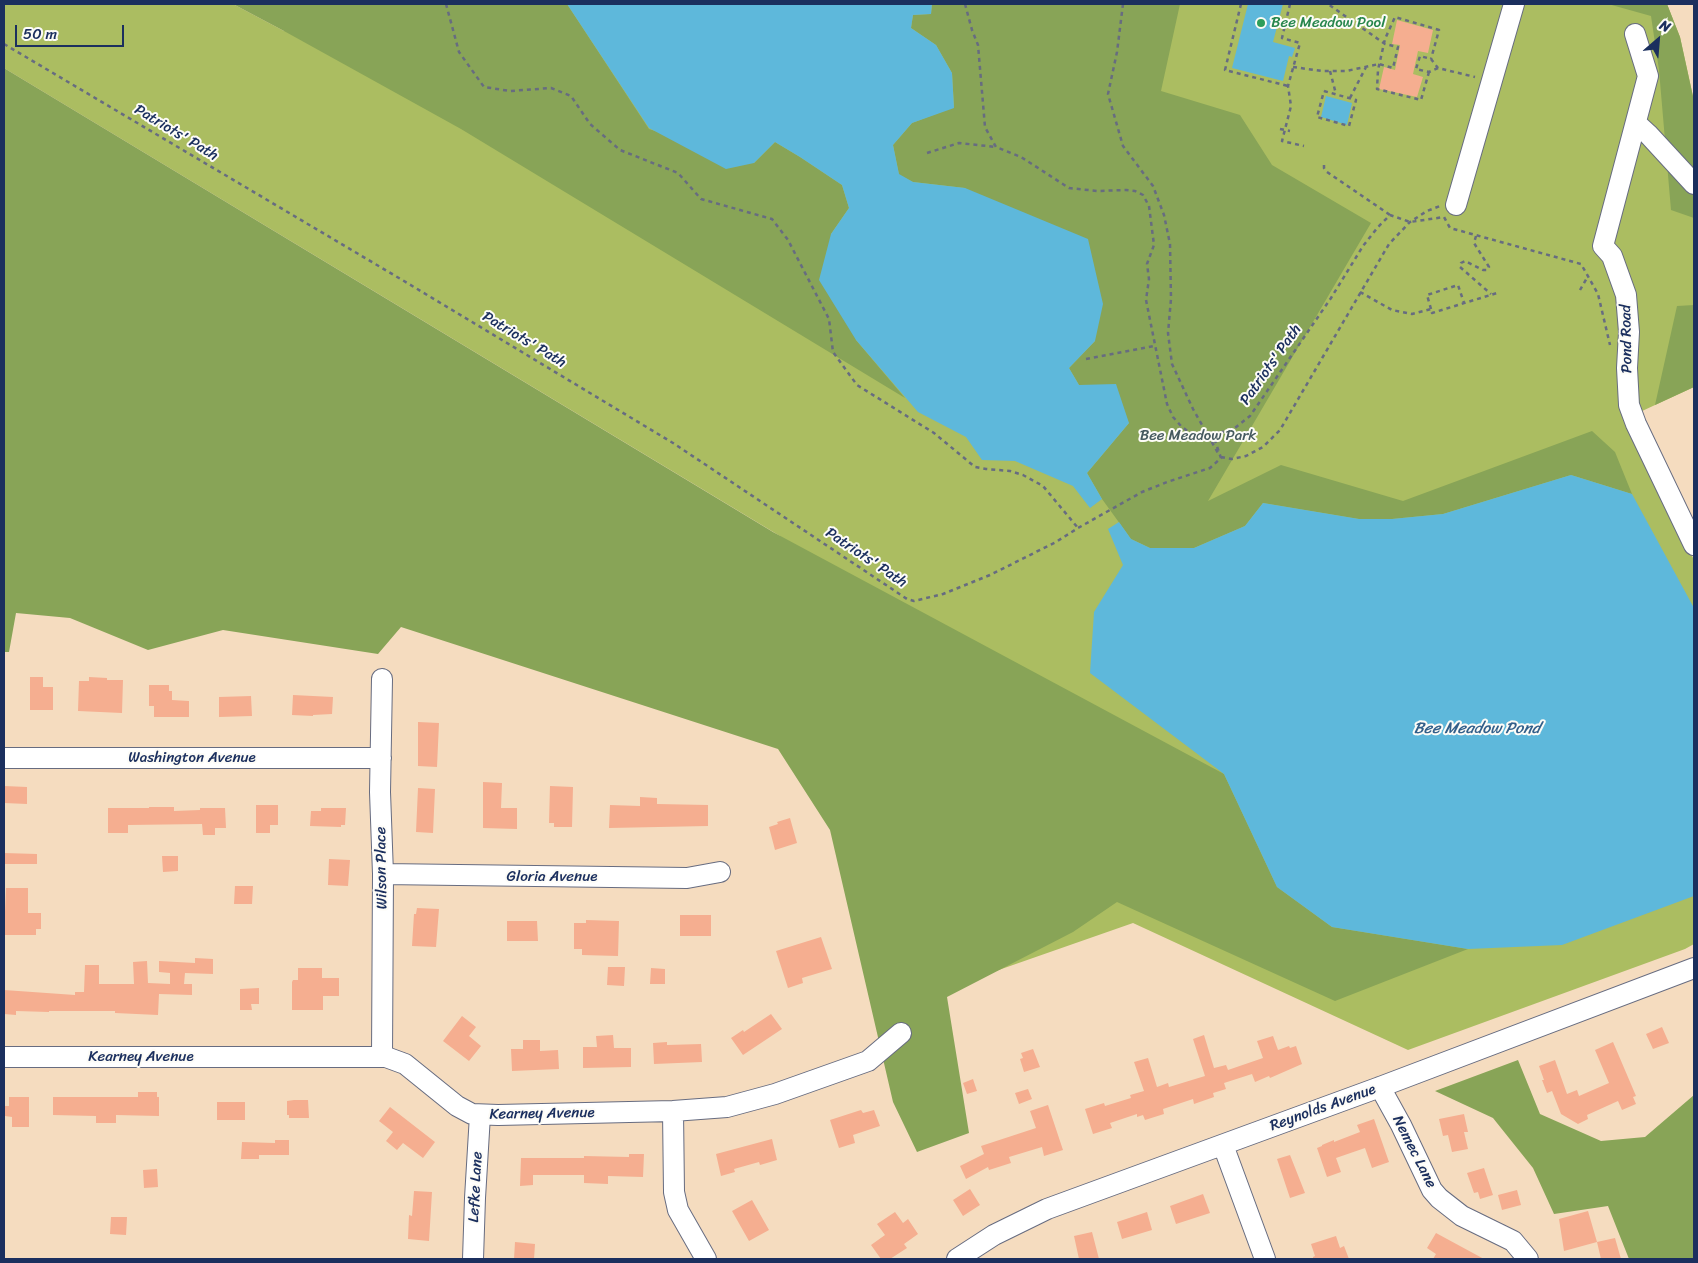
<!DOCTYPE html>
<style>
body{margin:0}
#map{position:relative;width:1698px;height:1263px;overflow:hidden;background:#f5dcbf;font-family:Sriracha,sans-serif}
canvas{display:block}
.frame{position:absolute;inset:0;border:5px solid #1b2f5e;pointer-events:none}
.north{position:absolute;left:1633px;top:15px;width:50px;height:50px;-webkit-text-stroke:4px #fdfcf7;paint-order:stroke;rotate:27deg;font-size:14px;font-weight:700;line-height:20px;text-align:center;color:#1b2f5e}
.north::after{content:'';display:block;margin:auto;width:18px;height:22px;background:#1b2f5e;clip-path:polygon(50% 0,100% 100%,50% 72%,0 100%)}
.scale{position:absolute;left:15px;top:25px;width:109px;height:22px;box-sizing:border-box;border:2px solid #1b2f5e;border-top:0;padding-left:6px;font-size:15px;line-height:18px;white-space:nowrap;color:#1b2f5e;-webkit-text-stroke:4px #fdfcf7;paint-order:stroke}
</style>
<div id="map">
<canvas width="1698" height="1263"></canvas>
<div class="frame"></div>
<div class="north">N</div>
<div class="scale">50 m</div>
</div>
<script>
const g = document.querySelector('canvas').getContext('2d');
g.lineJoin = 'round';
function fill(path, color) { g.fillStyle = color; g.fill(path, 'evenodd'); }
const poly = rows => new Path2D(rows.map(r => 'M' + r).join(''));
function stroke(path, color, width, dash) { g.strokeStyle = color; g.lineWidth = width; g.lineCap = dash ? 'butt' : 'round'; g.setLineDash(dash || []); g.stroke(path); }
function drawText(font, color, halo, rows, align = 'center') {
  g.font = font + ' Sriracha,sans-serif'; g.lineWidth = 4; g.setLineDash([]); g.textBaseline = 'middle'; g.strokeStyle = halo; g.fillStyle = color; for (const [text, x, y, turn = 0] of rows) {
    g.save(); g.translate(x, y); g.rotate((+turn || 0) * Math.PI / 180); g.textAlign = isNaN(turn) ? turn : align; if (halo) g.strokeText(text, 0, 0); g.fillText(text, 0, 0); g.restore();
  }
}
fill(poly([
 [4,4,233,4,284,31,415,4,1667,4,1680,37,1694,101,1694,387,1627,418,1694,560,1694,944,1685,949,1408,1050,1133,923,930,994,780,536,4,68]
]), '#abbd61');
fill(poly([
 [233,4,567,4,649,129,754,163,775,142,800,157,842,185,849,208,831,234,856,340,905,398,461,129,284,31],
 [932,4,1180,4,1161,91,1240,115,1272,165,1371,223,1208,501,1281,465,1403,501,1592,431,1615,452,1632,494,1571,475,1443,514,1392,519,1359,519,1263,503,1245,526,1194,548,1150,548,1131,539,1102,499,1087,473,1129,423,1079,385,1069,368,1095,341,965,188,913,182,899,175,893,145,912,123,954,107,952,73,936,45,911,28,913,15,931,14],
 [1608,4,1667,4,1680,37,1694,101,1694,218,1671,210,1659,70,1651,16],
 [4,68,773,532,1224,774,1277,887,1332,927,1468,949,1335,1001,1117,902,1073,932,947,997,969,1133,917,1152,893,1102,830,830,778,749,401,627,378,654,223,630,148,650,70,618,16,613,9,652,4,652],
 [1694,305,1694,387,1655,405,1677,306],
 [1518,1060,1540,1114,1601,1141,1645,1137,1694,1095,1694,1259,1629,1259,1608,1206,1554,1214,1533,1168,1493,1118,1435,1091]
]), '#88a457');
fill(poly([
 [567,4,932,4,931,14,913,15,911,28,936,45,952,73,954,108,912,123,893,145,899,174,913,182,965,188,1088,239,1103,304,1095,341,1069,368,1079,385,1116,384,1129,423,1087,473,1102,499,1090,508,1073,486,1015,461,982,460,966,437,918,412,856,340,819,280,831,234,849,208,842,185,800,157,775,142,754,163,726,169,649,128],
 [1248,4,1283,4,1273,42,1295,48,1292,57,1289,56,1283,81,1232,68],
 [1326,96,1352,103,1347,125,1321,117],
 [1571,475,1632,494,1694,608,1694,896,1562,945,1468,949,1332,927,1277,887,1224,774,1090,673,1094,612,1123,565,1108,529,1119,522,1131,539,1150,548,1194,548,1245,526,1263,503,1359,519,1392,519,1443,514]
]), '#5eb8db');
fill(poly([
 [1397,20,1433,30,1428,53,1418,51,1413,74,1423,77,1417,97,1379,89,1384,67,1395,70,1400,45,1392,44],
 [30,677,43,677,43,687,53,687,53,710,30,710],
 [89,677,107,678,107,680,123,680,122,713,78,711,79,681,89,681],
 [149,685,169,685,169,691,172,691,172,700,189,701,189,717,154,717,154,706,149,706],
 [293,695,333,697,332,714,313,715,313,716,292,715],
 [251,696,252,716,219,717,219,697],
 [418,722,439,723,437,767,418,766],
 [483,782,502,783,501,808,517,808,517,829,483,828],
 [4,786,27,787,27,804,4,803],
 [550,786,573,787,572,827,554,827,554,823,549,823],
 [418,788,435,789,433,833,416,832],
 [640,797,657,798,657,804,708,805,708,826,609,828,610,805,640,806],
 [256,805,278,805,278,825,270,825,270,833,256,833],
 [149,807,174,807,174,811,200,810,200,808,225,808,226,828,215,828,215,835,203,835,202,824,128,825,128,833,108,833,108,808,149,808],
 [321,808,346,808,345,825,341,825,341,827,310,826,311,811,321,811],
 [790,818,797,843,775,850,769,827,778,824,777,822],
 [4,853,37,854,37,864,4,864],
 [162,856,178,856,178,871,163,872],
 [329,859,350,860,348,886,328,885],
 [235,886,253,886,252,904,234,904],
 [6,888,28,888,28,913,41,913,41,929,36,929,36,935,4,935],
 [417,908,439,909,436,947,412,946,414,914,416,914],
 [680,915,711,915,711,936,680,936],
 [586,920,619,921,618,956,582,955,582,949,574,949,574,923,586,923],
 [507,921,537,921,538,941,507,941],
 [821,937,832,969,802,978,803,983,788,988,776,951],
 [195,958,213,959,213,974,185,973,184,984,192,984,192,995,159,994,158,1015,115,1013,115,1011,49,1011,49,1012,16,1011,16,1015,4,1014,4,990,75,995,75,992,84,992,85,965,99,965,99,984,134,984,133,962,147,961,148,983,170,984,170,973,159,972,159,961,195,963],
 [608,967,625,967,624,986,607,985],
 [298,968,322,968,322,978,339,978,339,996,323,996,323,1010,292,1010,292,982,293,980,298,980],
 [651,968,665,969,665,984,650,984],
 [259,988,259,1004,251,1004,252,1010,240,1010,240,989],
 [771,1014,782,1029,743,1055,731,1038,743,1030,744,1032],
 [462,1016,476,1027,469,1036,481,1046,469,1061,443,1041],
 [1662,1027,1669,1043,1653,1049,1646,1034],
 [613,1035,614,1048,631,1048,631,1067,583,1068,583,1047,597,1047,596,1036],
 [1204,1035,1214,1068,1226,1065,1228,1070,1263,1058,1257,1041,1273,1036,1278,1050,1289,1046,1290,1048,1296,1046,1302,1064,1270,1078,1269,1076,1255,1082,1252,1074,1224,1083,1226,1089,1213,1093,1214,1097,1194,1104,1193,1099,1163,1109,1164,1114,1145,1120,1143,1115,1137,1117,1137,1114,1110,1123,1112,1128,1093,1134,1085,1109,1104,1103,1105,1106,1131,1098,1130,1095,1144,1091,1134,1062,1148,1058,1157,1087,1168,1083,1169,1087,1205,1076,1193,1039],
 [523,1040,540,1040,540,1051,558,1050,559,1069,512,1071,511,1049,523,1049],
 [667,1042,667,1045,701,1044,702,1062,654,1064,653,1043],
 [1613,1042,1636,1096,1633,1097,1636,1104,1622,1110,1618,1101,1587,1115,1588,1119,1578,1124,1561,1114,1552,1091,1547,1093,1542,1080,1544,1080,1539,1066,1555,1060,1567,1094,1577,1090,1579,1096,1609,1083,1595,1050],
 [1033,1049,1040,1067,1024,1072,1020,1059,1023,1058,1021,1053],
 [973,1079,977,1091,967,1094,963,1083],
 [1028,1089,1032,1099,1019,1104,1015,1093],
 [138,1092,157,1092,157,1097,159,1097,159,1116,116,1115,116,1123,96,1123,96,1116,53,1115,53,1097,138,1097],
 [9,1097,29,1097,29,1127,12,1127,12,1117,5,1116,5,1106,9,1106],
 [294,1100,308,1100,309,1118,289,1118,289,1115,287,1115,287,1101],
 [217,1102,245,1102,245,1120,217,1120],
 [1048,1105,1063,1150,1044,1156,1042,1147,1009,1157,1011,1163,989,1170,988,1167,966,1179,960,1166,984,1154,981,1146,1036,1128,1030,1111],
 [390,1107,435,1142,423,1158,403,1143,397,1150,386,1141,393,1132,379,1121],
 [861,1110,863,1113,874,1110,880,1126,853,1135,855,1143,839,1148,830,1120],
 [1464,1114,1468,1132,1464,1132,1468,1149,1452,1152,1448,1135,1443,1136,1439,1119],
 [1374,1119,1389,1162,1372,1168,1365,1148,1336,1158,1341,1172,1327,1177,1317,1148,1322,1146,1322,1145,1334,1140,1334,1142,1360,1132,1357,1125],
 [772,1139,777,1160,760,1165,759,1162,734,1169,735,1172,721,1176,716,1154],
 [275,1140,289,1140,289,1155,259,1155,259,1159,241,1159,242,1142,275,1143],
 [629,1154,644,1154,643,1177,608,1176,608,1184,584,1183,584,1175,533,1175,533,1185,520,1186,521,1158,584,1158,584,1156,629,1157],
 [1290,1155,1305,1193,1290,1198,1277,1159],
 [1484,1168,1493,1195,1480,1199,1478,1192,1474,1193,1467,1173],
 [157,1169,158,1187,144,1188,143,1170],
 [970,1189,980,1205,963,1216,953,1200],
 [1517,1190,1521,1205,1502,1210,1498,1195],
 [414,1191,432,1192,429,1241,408,1239,409,1215,412,1216],
 [1203,1194,1210,1213,1176,1224,1170,1206],
 [752,1200,769,1230,749,1241,732,1211],
 [1588,1211,1597,1242,1564,1251,1559,1219],
 [895,1212,903,1223,908,1219,918,1234,904,1244,907,1248,890,1259,881,1259,871,1245,885,1235,877,1224],
 [1147,1212,1152,1230,1122,1239,1117,1222],
 [111,1217,127,1217,126,1235,110,1234],
 [1092,1232,1099,1259,1079,1259,1074,1236],
 [1436,1233,1484,1259,1433,1259,1436,1254,1427,1248],
 [1336,1236,1340,1248,1344,1246,1349,1259,1313,1259,1313,1257,1315,1256,1311,1244],
 [1615,1238,1621,1259,1601,1259,1597,1242],
 [515,1242,535,1244,534,1259,514,1259]
]), '#f5ae90');
const minor = poly([
 [1635,34,1648,76,1603,246,1612,256,1626,295,1629,332,1627,368,1629,405,1636,424,1694,545],
 [1636,123,1648,134,1694,184],
 [1456,205,1514,4],
 [382,679,380,792,383,874,382,1057],
 [4,758,381,758],
 [383,874,687,878,720,872],
 [4,1057,386,1057,405,1064,457,1106,472,1114,498,1115,673,1111,727,1107,775,1094,868,1061,901,1033],
 [1380,1087,1401,1125,1432,1190,1439,1198,1462,1216,1513,1241,1528,1259],
 [673,1111,674,1192,678,1210,706,1259],
 [1223,1145,1265,1259],
 [473,1259,475,1198,480,1115],
 [957,1259,994,1235,1047,1209,1380,1087,1694,968]
]);
stroke(minor, '#676c80', 22);
stroke(poly([
 [446,4,459,52,484,87,510,91,551,88,571,96,590,124,620,150,678,173,701,199,772,219,788,240,829,319,833,352,857,385,934,433,975,467,986,469,1010,471,1023,475,1043,486,1078,528],
 [965,4,972,30,978,45,985,127,996,147,1021,157,1069,188,1097,191,1126,190,1135,191,1143,195,1149,206,1154,245,1147,264,1149,279,1146,300,1167,404,1173,417,1181,426,1190,433,1208,436,1213,435],
 [1123,4,1117,52,1108,94,1123,146,1153,186,1164,215,1170,244,1171,299,1168,333,1172,364,1193,409,1218,453],
 [1241,4,1225,70,1288,86],
 [1290,4,1282,38,1300,43,1288,86,1291,106,1282,141,1304,146],
 [4,44,409,284,673,443,907,599,914,601,943,594,990,575,1056,542,1078,528,1142,492,1167,482,1210,468,1221,458,1213,435,1235,428,1250,416,1331,298,1363,246,1378,227,1390,215,1410,222,1444,217,1450,228,1581,264,1598,294,1610,345],
 [1293,67,1322,71,1346,71,1379,64,1393,68,1398,47,1385,44,1328,4],
 [1438,68,1429,72,1416,69,1420,56,1431,59,1438,68,1475,77],
 [1330,71,1336,94],
 [1429,72,1421,100,1377,89,1378,70,1385,39,1395,17,1439,30,1431,59],
 [1324,91,1356,100,1349,126,1317,117,1324,91],
 [1350,98,1366,67],
 [1280,129,1290,131],
 [927,153,959,143,996,147],
 [1324,165,1324,168,1327,172,1390,215],
 [1476,236,1474,243,1489,267,1487,270,1483,270,1465,261,1461,263,1460,267,1491,294],
 [1580,290,1588,276],
 [1360,292,1392,310,1412,314,1431,309,1432,313,1497,293],
 [1431,309,1427,295,1458,285,1464,303],
 [1086,359,1154,346],
 [1221,457,1232,459,1246,456,1263,447,1280,430,1389,244,1410,222,1427,211,1440,206]
]), '#676c80', 2.5, [4, 4]);
stroke(minor, '#fff', 20);
for (const [x, y, r, color] of [
 [1261,23,5,"#2e9e5b"]
]) { const dot = new Path2D(); dot.arc(x, y, r, 0, 2 * Math.PI); g.fillStyle = color; g.fill(dot); stroke(dot, '#fdfcf7', 2); }
drawText('15px', '#27864d', '#fdfcf7', [
 ["Bee Meadow Pool",1271,23]
], 'left');
drawText('15px', '#1b2f5e', '#fdfcf7', [
 ["Patriots' Path",176,133,31],
 ["Pond Road",1627,339,-91],
 ["Patriots' Path",524,340,31],
 ["Patriots' Path",1271,365,-55],
 ["Patriots' Path",866,558,34],
 ["Washington Avenue",192,758],
 ["Wilson Place",382,868,-91],
 ["Gloria Avenue",552,877],
 ["Kearney Avenue",141,1057],
 ["Reynolds Avenue",1323,1108,-20],
 ["Kearney Avenue",542,1114,-1],
 ["Nemec Lane",1414,1152,63],
 ["Lefke Lane",476,1187,-87]
]);
drawText('15px', '#465a5f', '#fdfcf7', [
 ["Bee Meadow Park",1198,436]
]);
drawText('italic 16px', '#325f8a', '#fdfcf7', [
 ["Bee Meadow Pond",1477,729]
]);
</script>
